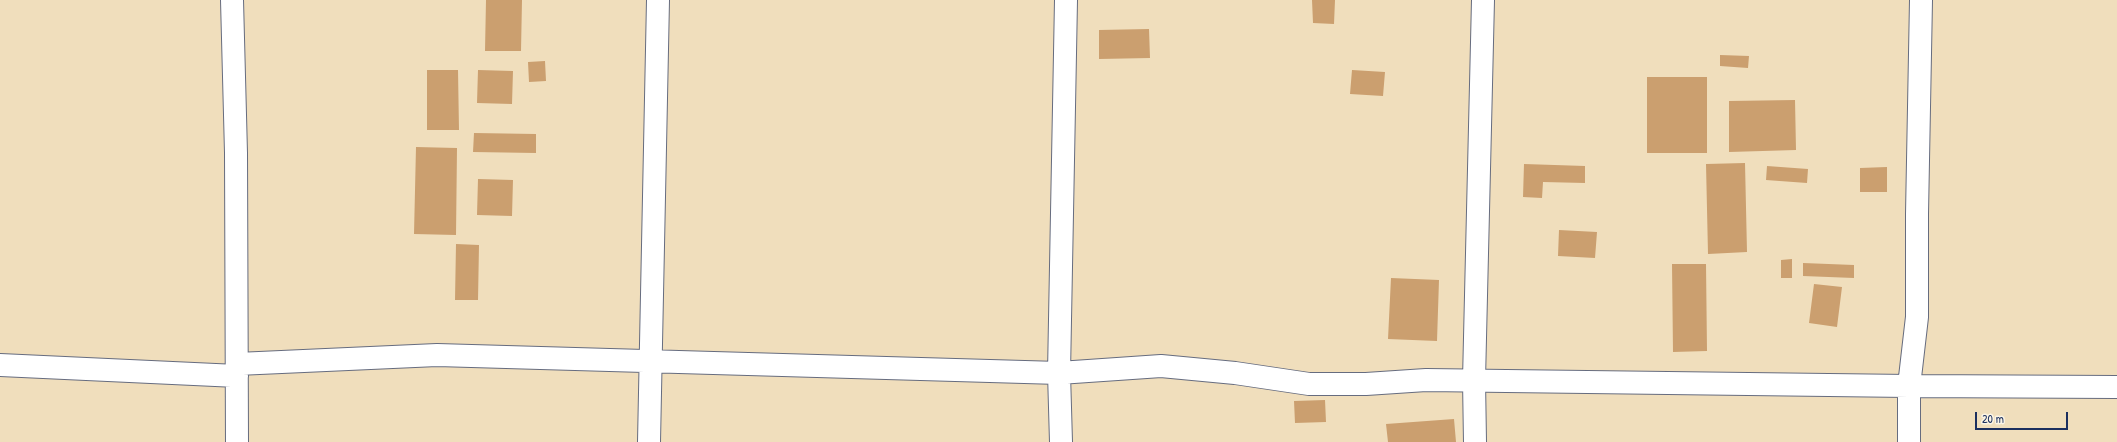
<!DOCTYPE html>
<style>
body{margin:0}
#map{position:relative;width:2117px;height:442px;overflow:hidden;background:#f0debc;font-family:"Patrick Hand",sans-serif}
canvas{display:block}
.scale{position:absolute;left:1975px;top:412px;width:93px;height:18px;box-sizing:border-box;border:2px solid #1b2f5e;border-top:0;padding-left:5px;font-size:12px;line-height:14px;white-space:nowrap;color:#1b2f5e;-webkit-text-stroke:3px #fcf5e5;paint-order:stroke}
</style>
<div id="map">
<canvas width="2117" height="442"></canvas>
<div class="scale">20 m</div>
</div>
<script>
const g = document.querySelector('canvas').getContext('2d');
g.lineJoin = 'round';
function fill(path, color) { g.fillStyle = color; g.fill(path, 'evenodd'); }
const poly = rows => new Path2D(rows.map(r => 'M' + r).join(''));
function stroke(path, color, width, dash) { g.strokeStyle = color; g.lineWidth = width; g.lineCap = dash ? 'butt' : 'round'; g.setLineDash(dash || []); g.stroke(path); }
fill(poly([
 [486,0,522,0,521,51,485,51],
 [1312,0,1335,0,1334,24,1313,23],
 [1149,29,1150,58,1099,59,1099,30],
 [1720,55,1749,56,1748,68,1720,66],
 [545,61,546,81,529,82,528,62],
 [427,70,458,70,459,130,427,130],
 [478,70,513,71,512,104,477,103],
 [1352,70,1385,72,1383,96,1350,94],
 [1647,77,1707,77,1707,153,1647,153],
 [1795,100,1796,150,1729,152,1729,101],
 [474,133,536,134,536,153,473,152],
 [416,147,457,148,456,235,414,234],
 [1745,163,1747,252,1708,254,1706,164],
 [1524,164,1585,166,1585,183,1543,182,1542,198,1523,197],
 [1767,166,1808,169,1807,183,1766,180],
 [1887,167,1887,192,1860,192,1860,168],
 [478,179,513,180,512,216,477,215],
 [1559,230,1597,232,1595,258,1558,256],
 [456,244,479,245,478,300,455,300],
 [1792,259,1792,278,1781,278,1781,260],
 [1803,263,1854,265,1854,278,1803,276],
 [1672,264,1706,264,1707,351,1673,352],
 [1391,278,1439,280,1437,341,1388,339],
 [1814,284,1842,287,1837,327,1809,323],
 [1325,400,1326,422,1295,423,1294,401],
 [1454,419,1456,442,1388,442,1386,424]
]), '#cb9f6f');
const minor = poly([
 [232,0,236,153,237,442],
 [237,364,437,355,1059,373,1161,366,1235,373,1309,384,1366,384,1426,380,1909,386,2117,387],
 [0,365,237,376],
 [649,442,658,0],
 [1061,442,1059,373,1066,0],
 [1475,442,1474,380,1483,0],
 [1909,442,1909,386,1917,317,1917,214,1921,0]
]);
stroke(minor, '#666c7f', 24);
stroke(minor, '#fff', 22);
</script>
